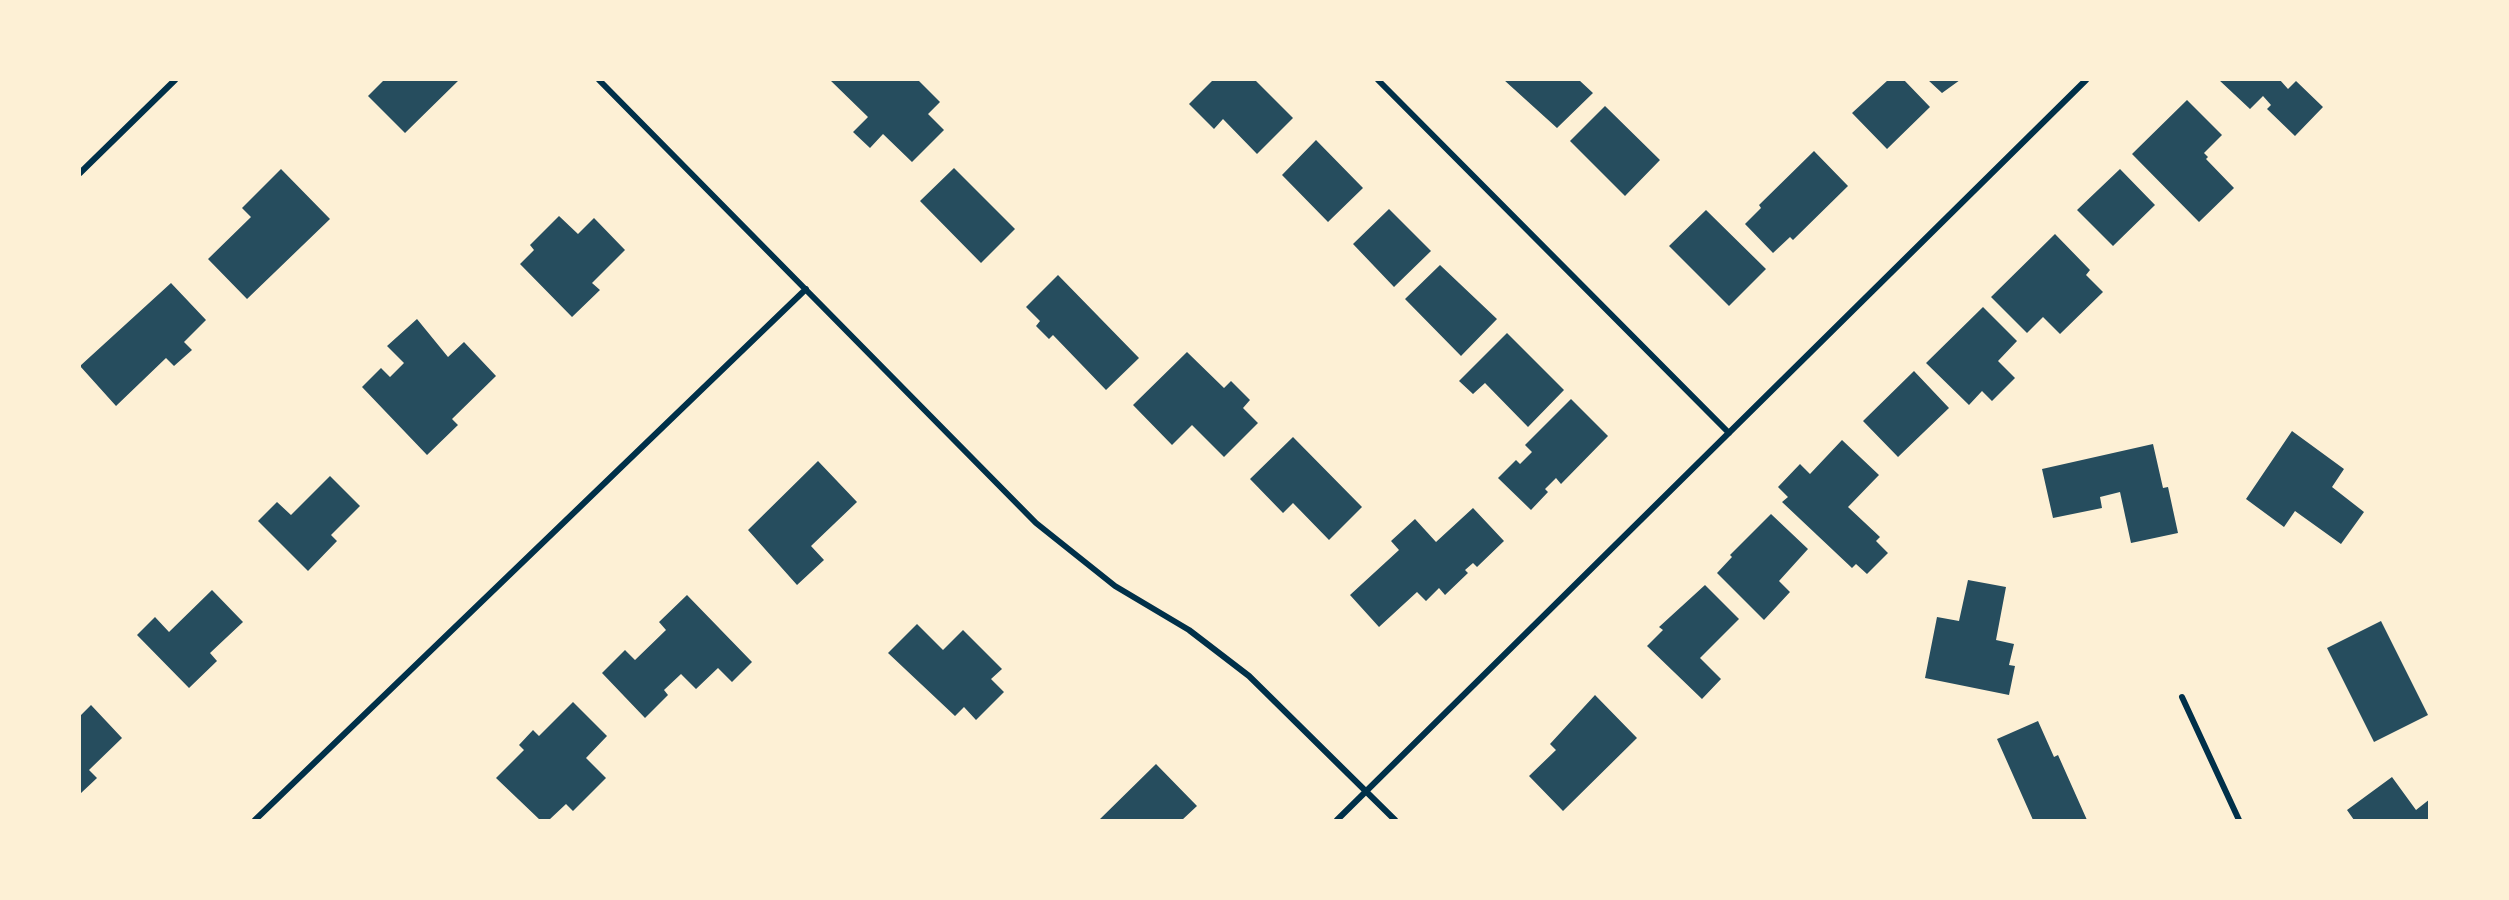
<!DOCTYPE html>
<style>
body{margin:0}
#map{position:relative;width:2509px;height:900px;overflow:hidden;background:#fdf0d5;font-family:"Noto Serif",serif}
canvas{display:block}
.frame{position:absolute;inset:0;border:81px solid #fdf0d5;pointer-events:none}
</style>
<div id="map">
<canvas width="2509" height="900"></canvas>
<div class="frame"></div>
</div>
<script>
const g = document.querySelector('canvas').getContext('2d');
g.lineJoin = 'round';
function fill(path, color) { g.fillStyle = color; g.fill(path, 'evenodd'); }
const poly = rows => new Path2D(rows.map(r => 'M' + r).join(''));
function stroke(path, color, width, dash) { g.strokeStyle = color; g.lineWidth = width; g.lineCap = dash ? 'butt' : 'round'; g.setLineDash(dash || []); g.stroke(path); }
fill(poly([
 [384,80,459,80,405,133,368,96],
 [830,80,918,80,940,102,928,114,944,130,912,162,883,134,870,148,853,132,868,117],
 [1213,80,1255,80,1293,118,1257,154,1223,119,1214,129,1189,104],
 [1504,80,1579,80,1593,93,1557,128],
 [1888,80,1904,80,1930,107,1887,149,1852,113],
 [1928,80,1960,80,1942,93],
 [2219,80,2280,80,2288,89,2296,81,2323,107,2295,136,2267,109,2271,105,2263,96,2250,109],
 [2187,100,2222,135,2204,153,2208,157,2206,159,2234,188,2199,222,2132,154],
 [1605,106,1660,160,1625,196,1570,141],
 [1316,140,1363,188,1328,222,1282,175],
 [1814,151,1848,186,1793,240,1790,237,1773,253,1745,224,1761,208,1759,205],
 [954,168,1015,229,981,263,920,201],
 [281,169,330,219,247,299,208,259,251,217,242,208],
 [2120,169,2155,205,2113,246,2077,210],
 [1389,209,1431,251,1394,287,1353,244],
 [1706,210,1766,269,1729,306,1669,246],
 [559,216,578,234,594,218,625,250,592,283,600,290,572,317,520,264,534,250,530,245],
 [2055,234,2090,270,2086,275,2103,292,2060,334,2043,317,2027,333,1991,297],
 [1440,265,1497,319,1461,356,1405,299],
 [1058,275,1139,358,1106,390,1053,335,1049,339,1036,326,1040,321,1026,307],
 [171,283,206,320,184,342,192,350,174,366,166,358,116,406,80,366],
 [1983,307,2017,341,1998,361,2015,378,1992,401,1982,391,1969,405,1926,363],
 [417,319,448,357,464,342,496,376,452,419,458,425,427,455,362,387,381,368,390,377,404,363,387,346],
 [1507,333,1564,390,1528,427,1485,383,1473,394,1459,381],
 [1187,352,1224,388,1231,381,1250,400,1243,408,1258,423,1224,457,1192,425,1172,445,1133,405],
 [1914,371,1949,408,1898,457,1863,421],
 [1571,399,1608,436,1561,484,1556,478,1545,489,1548,492,1531,510,1498,478,1516,460,1520,464,1532,452,1525,445],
 [2292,431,2344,469,2332,487,2364,512,2341,544,2295,511,2284,527,2246,499],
 [1293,437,1362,507,1329,540,1293,503,1283,513,1250,479],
 [1842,440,1879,475,1848,507,1880,537,1876,541,1888,553,1867,574,1856,564,1852,568,1782,502,1788,497,1778,487,1800,464,1810,474],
 [2153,444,2163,488,2168,487,2178,533,2131,543,2120,492,2100,497,2102,508,2053,518,2042,469],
 [818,461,857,502,811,546,824,560,797,585,748,530],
 [330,476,360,506,331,535,337,541,308,571,258,521,277,502,291,515],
 [1473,508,1504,541,1477,567,1473,563,1465,570,1468,573,1445,595,1439,588,1426,601,1417,592,1379,627,1350,595,1399,550,1391,541,1415,519,1436,542],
 [1771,514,1808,549,1779,581,1790,592,1764,620,1717,573,1732,557,1730,555],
 [1968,580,2006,587,1996,640,2014,644,2009,665,2015,666,2009,695,1925,678,1937,617,1959,621],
 [1705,585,1739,619,1700,658,1721,679,1702,699,1647,646,1663,630,1659,627],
 [212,590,243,622,210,653,217,661,189,688,137,635,155,617,169,632],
 [687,595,752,662,732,682,718,668,696,689,681,674,664,690,668,695,645,718,602,673,625,650,635,660,666,630,659,622],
 [2381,621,2428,715,2374,742,2327,648],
 [917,624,943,650,963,630,1002,669,991,679,1004,692,976,720,964,707,955,716,888,653],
 [1595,695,1637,738,1563,811,1529,776,1556,750,1550,744],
 [573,702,607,736,586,758,606,778,573,811,566,804,549,820,540,820,496,778,524,750,519,745,533,730,539,736],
 [91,705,122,738,89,770,97,778,80,794,80,716],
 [2038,721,2054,757,2058,755,2087,820,2033,820,1997,739],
 [1156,764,1197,806,1182,820,1099,820],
 [2392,777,2416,810,2430,799,2430,820,2354,820,2347,810]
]), '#264d5e');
stroke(poly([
 [599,80,1036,523,1115,586,1189,630,1249,676,1395,820],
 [1378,80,1729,433],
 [80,173,175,80],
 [2182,697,2239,820],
 [255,820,806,289],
 [1337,820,2086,80]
]), '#003049', 6);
</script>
